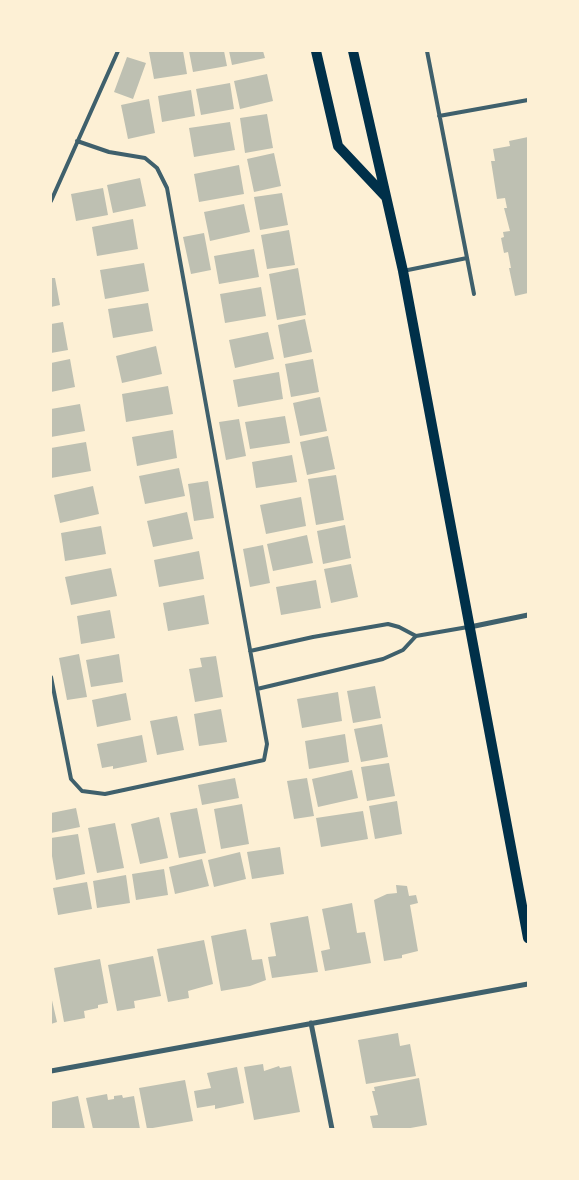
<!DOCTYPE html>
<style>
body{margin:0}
#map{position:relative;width:579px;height:1180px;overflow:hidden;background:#fdf0d5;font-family:"Nunito Sans",sans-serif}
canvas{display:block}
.frame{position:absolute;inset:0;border:52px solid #fdf0d5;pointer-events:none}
</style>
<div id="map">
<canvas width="579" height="1180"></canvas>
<div class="frame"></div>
</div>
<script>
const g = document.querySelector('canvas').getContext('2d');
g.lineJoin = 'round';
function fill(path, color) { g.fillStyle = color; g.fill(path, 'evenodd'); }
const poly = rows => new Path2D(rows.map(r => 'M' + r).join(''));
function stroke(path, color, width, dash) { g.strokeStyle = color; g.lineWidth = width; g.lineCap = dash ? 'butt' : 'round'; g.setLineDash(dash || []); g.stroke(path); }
fill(poly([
 [183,51,187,74,154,79,149,52],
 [189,51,224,51,227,66,193,72],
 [229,51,263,51,265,58,232,65],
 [127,57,146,63,133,99,114,92],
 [267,74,273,101,240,109,234,81],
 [230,83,234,109,201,115,196,89],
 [191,90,195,116,162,122,158,96],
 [149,99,155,133,128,139,121,105],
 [267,114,273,148,245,153,240,118],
 [230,122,235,150,194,157,189,128],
 [528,137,528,293,515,296,509,268,511,268,508,252,504,253,501,238,504,237,503,232,510,231,504,208,507,208,505,198,497,199,491,161,495,161,493,149,510,146,509,141],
 [274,153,281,186,254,192,247,159],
 [239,165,244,194,199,202,194,174],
 [140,178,146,206,113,213,107,185],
 [103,188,108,215,76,221,71,194],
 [282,193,288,225,260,230,254,197],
 [244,204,250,232,210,241,204,212],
 [133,219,138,249,97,256,92,227],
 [289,230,295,265,267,269,261,235],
 [204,233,211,270,191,274,183,237],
 [254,249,259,277,219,284,214,256],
 [144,263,149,291,105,299,100,270],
 [298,268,306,315,277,320,269,274],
 [51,278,55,278,60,305,51,307],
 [261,287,266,316,225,323,220,294],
 [148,303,153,331,113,338,108,309],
 [305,319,312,352,284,358,278,325],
 [63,322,68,350,51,353,51,324],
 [268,332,274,359,235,368,229,340],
 [156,346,162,374,122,383,116,356],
 [70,359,75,387,51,392,51,363],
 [313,359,319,392,291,397,285,364],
 [279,372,283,399,238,407,233,380],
 [168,386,173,414,126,422,122,394],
 [320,397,327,431,300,436,293,403],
 [80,404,85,431,51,437,51,409],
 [285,416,290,443,250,449,245,422],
 [239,419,246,456,226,460,219,422],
 [173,430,177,458,137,466,132,437],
 [328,436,335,469,307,475,300,442],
 [86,442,91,471,51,478,51,448],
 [292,455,297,482,256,488,252,462],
 [179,468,185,496,145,504,139,476],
 [336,475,344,520,316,525,308,479],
 [208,481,214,518,194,521,188,484],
 [93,486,99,514,60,523,54,495],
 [301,497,306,526,266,534,260,505],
 [187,512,193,539,153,547,147,521],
 [345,525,351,558,323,564,317,531],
 [101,526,106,554,65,561,61,533],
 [307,535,313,563,273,571,267,544],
 [263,545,270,583,250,587,243,549],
 [199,551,204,579,159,587,154,560],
 [351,564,358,597,331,603,324,569],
 [111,568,117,596,71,605,65,577],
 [316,580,321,608,281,615,276,587],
 [204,595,209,624,168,631,163,603],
 [110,610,115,638,81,644,77,616],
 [79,654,87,697,67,700,59,658],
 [119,654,123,682,91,687,86,660],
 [216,656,223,697,195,702,189,669,202,667,200,658],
 [375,686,381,718,353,723,347,691],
 [338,692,342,721,302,728,297,699],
 [126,693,131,720,97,727,92,700],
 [221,709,227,742,199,746,194,714],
 [177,716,184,750,157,755,150,721],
 [382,724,388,757,361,762,354,729],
 [345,734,349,762,309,769,305,741],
 [142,735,147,762,113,769,113,766,102,768,97,744],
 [389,763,395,796,367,801,361,767],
 [352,770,358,798,318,807,312,779],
 [235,778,239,798,202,805,198,785],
 [307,778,314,816,294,819,287,781],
 [397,801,402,834,375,839,369,806],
 [242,804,249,844,221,849,214,809],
 [76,808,80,827,51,833,51,813],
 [197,808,206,853,179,858,170,813],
 [363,811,368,839,321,847,316,818],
 [159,817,168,858,140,864,131,824],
 [115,823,124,868,97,873,88,828],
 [78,834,85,874,56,880,51,850,51,838],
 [280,847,284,874,252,879,247,852],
 [240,852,246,879,214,887,208,860],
 [202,859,209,886,175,894,169,867],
 [164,869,168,895,136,900,132,874],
 [126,875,130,903,97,908,93,881],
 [87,882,92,909,58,915,53,888],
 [396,885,407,886,409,896,416,895,418,903,410,905,418,951,402,955,402,958,384,961,374,900,387,894,397,893],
 [352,903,357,933,365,932,371,963,325,971,321,951,330,949,322,909],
 [308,916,318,972,272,978,268,957,276,956,270,923],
 [246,929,252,960,262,959,266,980,250,986,221,991,211,936],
 [204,940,213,984,188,991,189,998,168,1002,157,949],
 [153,956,161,996,134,1001,135,1008,117,1011,108,965],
 [100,959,108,1003,98,1005,98,1008,84,1011,85,1018,64,1022,54,968],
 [51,996,57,1022,51,1024],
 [398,1033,400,1046,410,1044,416,1076,366,1084,358,1040],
 [263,1064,264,1071,279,1066,280,1068,291,1066,300,1112,254,1120,244,1067],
 [237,1067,244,1103,215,1109,215,1105,197,1108,194,1091,211,1088,207,1073],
 [419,1078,427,1125,405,1129,373,1129,370,1116,378,1115,372,1091,375,1091,374,1087],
 [185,1080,193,1121,147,1129,139,1088],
 [107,1094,108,1100,114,1099,114,1096,122,1095,123,1098,134,1096,140,1129,93,1129,86,1098],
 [78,1096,85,1129,51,1129,51,1102]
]), '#bec0b2');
stroke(poly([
 [427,51,474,294],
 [439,116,528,100],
 [51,201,118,51],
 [403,271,467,258],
 [250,651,313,637,388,624,399,627,416,636],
 [51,677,71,779,82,791,105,794,264,760,267,744,167,188,157,168,145,158,109,152,77,141],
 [257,689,383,659,403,650,416,636,468,627]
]), '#3f606c', 4);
stroke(poly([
 [470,627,528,615],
 [311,1023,332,1129],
 [51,1071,528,984]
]), '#3f606c', 5);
stroke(poly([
 [316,51,338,146,386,197],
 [353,51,403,271,528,938]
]), '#003049', 10);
</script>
